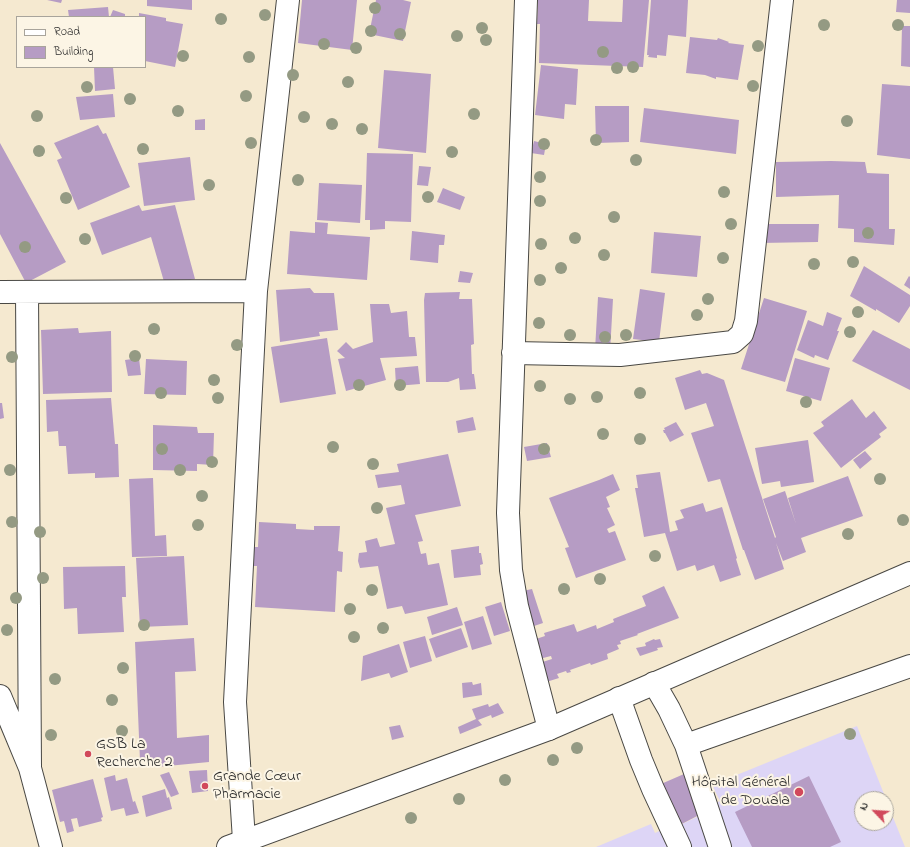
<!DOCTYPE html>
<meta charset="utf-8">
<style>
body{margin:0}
#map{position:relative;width:910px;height:847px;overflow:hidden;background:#f5e9d0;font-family:"Indie Flower",sans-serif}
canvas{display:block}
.legend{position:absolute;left:16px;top:16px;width:130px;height:52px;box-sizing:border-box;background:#fcf5e5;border:1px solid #a8a49b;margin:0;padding:5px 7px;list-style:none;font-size:12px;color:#2b2b2b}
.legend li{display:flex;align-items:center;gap:8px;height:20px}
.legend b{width:20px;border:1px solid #a8a49b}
.north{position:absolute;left:854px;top:791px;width:40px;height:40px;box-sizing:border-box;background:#fcf5e5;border:1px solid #a8a49b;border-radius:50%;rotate:295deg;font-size:11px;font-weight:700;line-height:16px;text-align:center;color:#2b2b2b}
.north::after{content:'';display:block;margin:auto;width:14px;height:18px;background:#d1495b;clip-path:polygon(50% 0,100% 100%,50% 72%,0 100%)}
</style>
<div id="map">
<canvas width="910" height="847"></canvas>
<ul class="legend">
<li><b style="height:5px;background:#fff"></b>Road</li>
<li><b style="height:11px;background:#b69cc4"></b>Building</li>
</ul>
<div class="north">N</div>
</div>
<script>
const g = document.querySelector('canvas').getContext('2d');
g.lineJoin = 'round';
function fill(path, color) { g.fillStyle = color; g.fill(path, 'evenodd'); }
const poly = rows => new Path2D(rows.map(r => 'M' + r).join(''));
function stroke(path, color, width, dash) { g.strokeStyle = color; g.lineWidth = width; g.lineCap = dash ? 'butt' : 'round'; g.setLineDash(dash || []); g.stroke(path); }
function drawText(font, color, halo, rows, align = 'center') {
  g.font = font + ' "Indie Flower",sans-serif'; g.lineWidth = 4; g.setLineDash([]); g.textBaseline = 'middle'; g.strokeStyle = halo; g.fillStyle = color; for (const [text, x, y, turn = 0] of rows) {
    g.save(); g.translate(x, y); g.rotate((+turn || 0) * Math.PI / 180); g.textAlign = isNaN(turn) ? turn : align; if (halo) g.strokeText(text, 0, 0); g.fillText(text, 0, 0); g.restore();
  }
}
fill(poly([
 [857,726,886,799,862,799,862,823,886,823,886,800,905,847,596,847,651,824,655,833,672,825,674,828,703,814,701,810,720,801,712,785]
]), '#ddd5f6');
fill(poly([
 [47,0,62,0,61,3],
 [147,0,192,0,192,10,147,6],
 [302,0,357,0,352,50,298,43],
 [376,0,403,0,411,2,403,41,369,34],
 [538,0,589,0,588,21,622,22,623,0,649,0,643,67,539,63,540,24,537,24],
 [651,0,688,0,686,37,668,35,666,56,657,55,657,58,648,57,649,55,647,55],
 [897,0,910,0,910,13,896,12],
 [108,7,109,17,69,17,68,10],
 [113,10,125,14,125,17,110,17],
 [139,13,166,18,166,21,183,24,175,67,145,61,145,17,139,17],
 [902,26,910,26,910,67,901,66],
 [690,37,717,40,718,38,729,42,728,43,744,45,738,80,716,77,716,79,705,75,686,73],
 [541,65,578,69,576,105,565,104,564,119,535,115],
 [94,67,113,67,115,89,95,91],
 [384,70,431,74,426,153,378,148],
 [882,84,910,86,910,159,877,155],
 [113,94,115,117,80,120,76,97],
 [595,106,629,106,629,142,596,143],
 [644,108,739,120,736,154,640,142],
 [205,119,205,130,195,130,195,120],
 [98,125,103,134,106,133,130,187,78,210,57,160,62,158,54,143],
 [534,141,546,144,544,155,531,153],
 [0,143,66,262,26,283,0,234],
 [367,153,413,154,411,222,385,221,385,229,370,230,370,220,365,220],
 [190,157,195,200,144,206,138,163],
 [831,161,865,162,867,173,889,174,889,229,895,229,894,245,854,242,854,229,838,228,839,195,776,197,776,162],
 [419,166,431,167,428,186,417,185],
 [319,183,362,185,360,223,317,220],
 [443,188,465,197,460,210,437,202],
 [139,205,142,211,175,205,195,279,165,285,151,237,102,255,90,223],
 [315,222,328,223,327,234,370,237,367,280,287,274,290,231,315,233],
 [762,224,819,224,818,242,760,243],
 [412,231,445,235,444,245,439,245,438,263,410,260],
 [654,232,701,236,697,277,651,273],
 [864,266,910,295,910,306,899,323,876,309,876,311,850,296],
 [460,271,473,273,470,283,458,282],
 [909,276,910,277,910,289,904,285],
 [310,288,314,293,334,293,338,330,319,332,320,336,280,342,276,290],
 [640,289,665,293,659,342,633,339],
 [460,292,459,299,472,299,474,344,471,345,472,374,474,374,476,389,460,390,459,378,448,382,426,382,424,300,425,293],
 [598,297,613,299,610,352,595,350],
 [764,298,807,311,785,382,741,369],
 [370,304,389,304,391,313,407,311,409,337,415,337,417,356,380,358,386,380,346,391,338,359,345,358,337,351,346,342,353,349,373,342],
 [827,312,842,318,837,331,839,331,828,360,815,355,814,358,797,350,808,320,823,326],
 [78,328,79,333,111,331,112,392,43,394,41,330],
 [873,330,910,349,910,390,852,361],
 [327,338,336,394,280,403,271,347],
 [139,358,141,375,128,376,125,360],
 [795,358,830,368,821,401,786,391],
 [146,359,187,361,186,395,144,394],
 [418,366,420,384,396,386,395,368],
 [700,370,702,374,707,373,724,380,775,538,776,537,763,499,785,491,796,524,788,498,848,476,863,516,801,538,806,552,783,561,776,543,784,569,755,580,744,550,743,550,720,479,708,482,691,433,714,426,706,403,685,410,675,378],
 [111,398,115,444,118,444,119,477,95,478,95,473,68,474,66,446,59,446,58,431,47,432,46,400],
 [852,399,866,418,874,411,887,428,879,434,881,437,841,468,813,433,824,426,821,422],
 [0,403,2,403,4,418,0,419],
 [473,417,476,430,458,433,456,421],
 [676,422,684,435,670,442,665,433,664,433,663,430,665,430,664,428],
 [153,425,197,427,198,433,214,433,213,465,197,464,197,471,153,470],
 [808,440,814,482,781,487,780,481,762,484,755,448],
 [547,443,551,457,527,461,524,447],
 [865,451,872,459,860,469,853,460],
 [448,454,461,506,415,515,423,541,418,542,421,554,426,553,428,565,439,563,448,605,405,614,402,606,387,609,378,566,360,568,358,561,359,553,367,552,365,541,377,538,380,547,395,544,386,508,405,504,401,485,378,488,375,475,399,472,397,464],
 [660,472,670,532,678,530,675,521,684,518,680,510,703,503,706,512,722,507,737,558,736,559,741,575,720,582,714,565,697,571,695,565,677,571,665,533,644,537,635,488,638,488,636,475],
 [613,474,620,490,606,497,610,507,607,508,615,525,607,529,609,533,615,531,626,560,576,578,565,548,569,547,549,498,599,480],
 [153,478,155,536,166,535,167,556,132,557,129,479],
 [259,522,296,524,296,529,314,530,314,526,340,526,338,551,343,552,342,572,337,571,335,612,255,607,257,566,253,566,253,547,258,547],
 [479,546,479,553,481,553,483,564,480,565,481,575,454,578,451,550],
 [184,556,188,625,140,627,136,558],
 [125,566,126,597,122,597,124,632,78,634,77,608,64,609,63,567],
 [664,586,679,618,637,634,638,635,620,641,621,644,617,645,619,649,607,654,608,659,591,665,590,663,570,670,571,672,567,673,566,671,557,674,559,678,543,683,536,664,552,659,551,656,539,659,533,640,545,636,544,633,574,624,577,632,596,625,597,629,614,622,613,619,646,606,642,596],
 [532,589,543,623,531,627,518,592],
 [501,602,510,631,494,636,485,607],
 [457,607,463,625,432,635,427,617],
 [483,616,492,644,472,650,464,622],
 [461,628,468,647,436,658,429,639],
 [425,636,432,661,410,668,403,642],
 [194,638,196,671,175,672,177,738,209,735,209,762,157,767,157,764,150,764,150,760,140,761,135,642],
 [654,639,655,640,660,639,663,647,657,648,658,650,640,656,636,648,646,646,645,643],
 [399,644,408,672,391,678,389,673,361,681,363,656],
 [472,682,473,685,481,683,482,695,463,698,462,683],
 [498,703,504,713,492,718,491,715,478,720,482,725,460,734,458,727,476,719,472,709,488,704,489,707],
 [400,725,404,737,392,740,389,727],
 [207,770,208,791,192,793,189,771],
 [169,772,179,794,171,797,160,775],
 [684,774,703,813,674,828,661,784],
 [115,775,116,781,127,778,133,802,135,801,139,813,126,816,124,808,111,811,104,778],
 [809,776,841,842,830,847,752,847,735,812],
 [93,779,103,817,101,818,102,821,79,827,77,818,71,819,74,831,67,833,64,821,60,822,52,790],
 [165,789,167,798,169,797,172,809,146,817,142,796]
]), '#b69cc4');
const minor = poly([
 [526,0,508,513,511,570,517,606,549,729],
 [0,292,256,291],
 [27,292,30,768],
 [513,353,620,355,733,342,742,334,746,321,782,0],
 [654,683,669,709,686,745,720,847],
 [0,696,30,768,51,847],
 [619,698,641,760,653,789,680,847],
 [686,745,910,666],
 [244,840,235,702,256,291,288,0]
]);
const major = poly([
 [228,847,549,729,910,573]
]);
stroke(minor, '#494844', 24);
stroke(major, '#494844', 24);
stroke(minor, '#fff', 22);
stroke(major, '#fff', 22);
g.fillStyle = '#949a83';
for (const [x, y] of [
 [375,8],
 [265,15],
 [221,19],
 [824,25],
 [898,25],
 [482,28],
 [371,31],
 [400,34],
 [457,36],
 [486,40],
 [324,44],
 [758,46],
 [356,48],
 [603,52],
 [183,56],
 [249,57],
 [633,67],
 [617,68],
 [293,75],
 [348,82],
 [753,86],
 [87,87],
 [246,96],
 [130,99],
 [178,111],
 [474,114],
 [37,116],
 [304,117],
 [847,121],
 [332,124],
 [362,129],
 [596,140],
 [251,143],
 [544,144],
 [143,149],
 [39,151],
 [452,152],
 [636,160],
 [540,177],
 [298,180],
 [209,185],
 [724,192],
 [428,197],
 [66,198],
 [540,201],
 [614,217],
 [731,224],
 [868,233],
 [575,238],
 [85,239],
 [541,244],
 [25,247],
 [604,255],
 [723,258],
 [853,262],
 [814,264],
 [561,268],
 [540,280],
 [708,299],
 [858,312],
 [697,315],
 [539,323],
 [154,329],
 [850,332],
 [570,335],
 [626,335],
 [605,337],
 [237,345],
 [135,356],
 [12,357],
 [214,380],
 [359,385],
 [400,385],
 [540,386],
 [161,393],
 [640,393],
 [597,397],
 [218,398],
 [570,399],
 [806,402],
 [603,434],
 [640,439],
 [333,447],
 [162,449],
 [544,449],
 [212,462],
 [373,464],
 [10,470],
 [180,470],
 [880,479],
 [202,496],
 [377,508],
 [903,520],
 [12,522],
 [198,525],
 [40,532],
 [848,534],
 [655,556],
 [43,578],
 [600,579],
 [564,589],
 [372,590],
 [16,598],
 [350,609],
 [144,625],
 [383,628],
 [7,630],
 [354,637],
 [123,668],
 [55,679],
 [112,700],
 [122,731],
 [850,734],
 [51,735],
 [577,748],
 [553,760],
 [505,780],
 [459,799],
 [411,818]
]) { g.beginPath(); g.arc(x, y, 6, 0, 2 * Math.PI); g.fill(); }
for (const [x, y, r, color] of [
 [88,754,4,"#d1495b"],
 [205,786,4,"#d1495b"],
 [799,792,5,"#d1495b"]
]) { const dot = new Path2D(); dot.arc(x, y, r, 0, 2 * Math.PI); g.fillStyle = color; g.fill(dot); stroke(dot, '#fcf5e5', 1.5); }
drawText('16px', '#2b2b2b', '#fcf5e5', [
 ["GSB La",96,745],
 ["Recherche 2",96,763],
 ["Grande Cœur",213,777],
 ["Pharmacie",213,795],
 ["Hôpital Général",790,783,"right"],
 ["de Douala",790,801,"right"]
], 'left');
</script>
